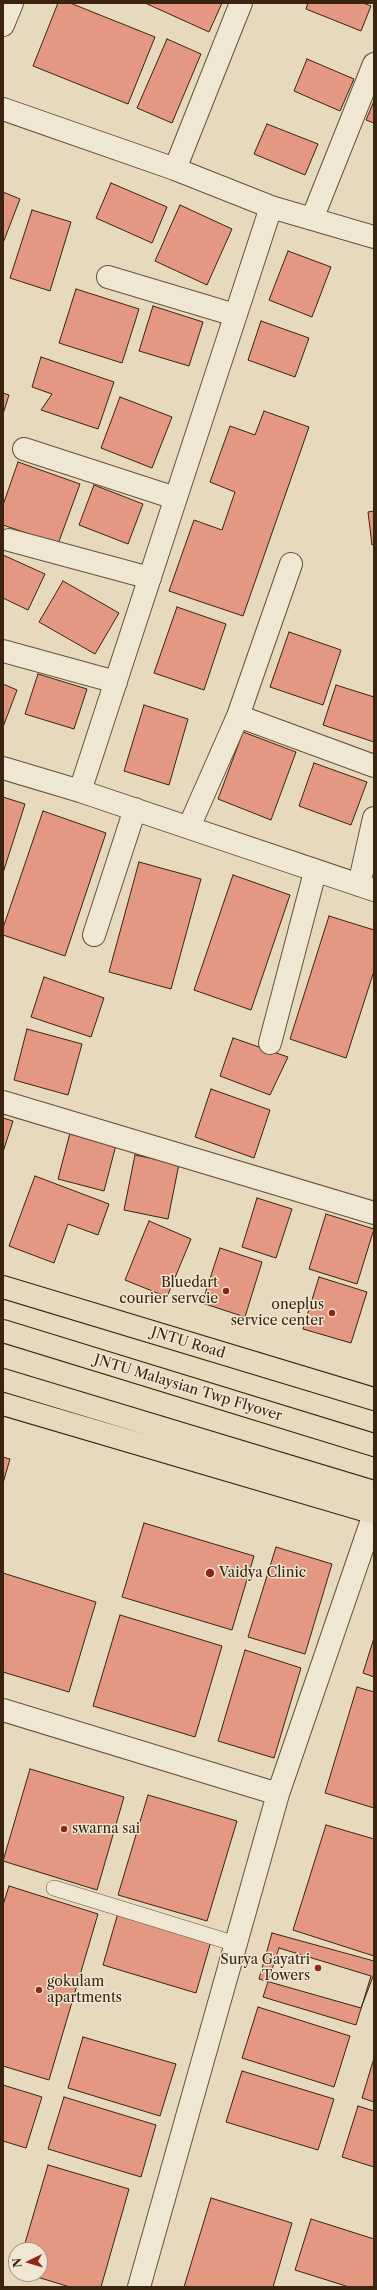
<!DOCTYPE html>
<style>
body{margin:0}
#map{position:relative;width:377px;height:2290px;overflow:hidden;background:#e7d9bd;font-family:"Libre Caslon Text",serif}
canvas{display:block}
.frame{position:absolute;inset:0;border:4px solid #3a240f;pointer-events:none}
.north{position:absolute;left:8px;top:2242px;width:40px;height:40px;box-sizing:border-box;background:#efe6d4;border:1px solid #a79885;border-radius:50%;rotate:265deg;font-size:11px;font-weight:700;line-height:16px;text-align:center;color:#3a240f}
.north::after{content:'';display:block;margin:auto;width:14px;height:18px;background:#8f2418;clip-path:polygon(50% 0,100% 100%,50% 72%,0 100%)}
</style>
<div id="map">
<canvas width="377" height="2290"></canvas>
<div class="frame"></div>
<div class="north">N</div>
</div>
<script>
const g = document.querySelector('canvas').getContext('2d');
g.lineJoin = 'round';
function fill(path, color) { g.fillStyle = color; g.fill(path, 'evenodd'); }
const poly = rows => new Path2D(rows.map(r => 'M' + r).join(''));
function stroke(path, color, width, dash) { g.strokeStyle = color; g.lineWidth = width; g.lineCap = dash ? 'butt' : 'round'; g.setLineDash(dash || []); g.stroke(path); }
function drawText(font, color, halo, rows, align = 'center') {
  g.font = font + ' "Libre Caslon Text",serif'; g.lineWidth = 3; g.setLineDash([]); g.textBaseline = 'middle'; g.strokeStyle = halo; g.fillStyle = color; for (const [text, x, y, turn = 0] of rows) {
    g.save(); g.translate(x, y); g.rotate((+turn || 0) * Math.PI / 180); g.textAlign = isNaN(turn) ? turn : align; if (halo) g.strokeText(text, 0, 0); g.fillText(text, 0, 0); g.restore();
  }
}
const building = poly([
 [58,3,70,3,155,37,128,104,33,66,58,3],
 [145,3,222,3,209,32,145,3],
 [308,3,363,3,371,6,361,31,306,9,308,3],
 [167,39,201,54,172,123,137,108,167,39],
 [307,59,354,79,340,111,294,91,307,59],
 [374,101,374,123,366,120,374,101],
 [267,124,318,144,305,175,254,154,267,124],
 [111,183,167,207,152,243,96,218,111,183],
 [3,192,20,199,3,243,3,192],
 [180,205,232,229,207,285,155,261,180,205],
 [32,210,71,222,50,291,10,278,32,210],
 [288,251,331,267,312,317,269,300,288,251],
 [76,289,139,309,122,363,59,343,76,289],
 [153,306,203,322,189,366,139,351,153,306],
 [261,321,309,338,295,377,248,360,261,321],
 [41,357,114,382,98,429,41,410,52,394,32,387,41,357],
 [3,393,9,395,3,414,3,393],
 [120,397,172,417,152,468,101,448,120,397],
 [264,411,309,427,243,616,169,591,194,520,222,530,235,492,210,482,230,426,255,435,264,411],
 [18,462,80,484,58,544,3,525,3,505,18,462],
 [94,485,143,504,128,544,79,525,94,485],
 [374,511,374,544,372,545,368,512,374,511],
 [3,555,45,574,28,610,3,598,3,555],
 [63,581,119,613,95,654,39,622,63,581],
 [177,607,226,624,204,690,154,673,177,607],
 [289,632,341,650,323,705,270,687,289,632],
 [38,674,87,689,74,729,25,714,38,674],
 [3,684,17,690,3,727,3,684],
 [336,685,374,697,374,742,323,725,336,685],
 [144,705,188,719,169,785,124,771,144,705],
 [243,732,296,752,271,820,218,799,243,732],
 [314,763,367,782,351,825,299,806,314,763],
 [3,797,25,804,3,873,3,797],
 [43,811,106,833,65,956,3,935,3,928,43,811],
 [139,862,201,879,171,989,109,972,139,862],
 [233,875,290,895,251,1010,194,990,233,875],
 [329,916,374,930,374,971,346,1058,290,1039,329,916],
 [44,977,104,998,91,1037,31,1017,44,977],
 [27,1029,82,1044,68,1095,14,1080,27,1029],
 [233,1038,288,1057,270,1095,220,1076,233,1038],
 [211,1089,270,1110,254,1158,195,1137,211,1089],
 [3,1118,13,1121,3,1152,3,1118],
 [70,1133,116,1145,104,1191,58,1179,70,1133],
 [135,1155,179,1164,168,1219,124,1210,135,1155],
 [35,1176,109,1204,98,1235,68,1224,54,1263,9,1246,35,1176],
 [257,1198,292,1209,276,1258,242,1247,257,1198],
 [326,1214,374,1229,357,1284,309,1269,326,1214],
 [149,1221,191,1239,167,1297,125,1280,149,1221],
 [220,1248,262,1262,245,1317,202,1303,220,1248],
 [319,1277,367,1292,351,1343,303,1329,319,1277],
 [3,1457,10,1459,3,1483,3,1457],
 [144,1523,254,1556,232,1630,122,1597,144,1523],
 [276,1547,332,1564,305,1654,248,1637,276,1547],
 [3,1573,96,1602,69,1692,3,1672,3,1573],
 [120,1615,222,1646,195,1737,93,1706,120,1615],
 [374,1638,374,1677,363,1673,374,1638],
 [245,1650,301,1668,274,1758,218,1741,245,1650],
 [357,1687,374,1692,374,1808,325,1793,357,1687],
 [30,1769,124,1797,97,1890,3,1861,30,1769],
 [148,1795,237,1821,207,1921,118,1895,148,1795],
 [326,1825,374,1839,374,1956,293,1930,326,1825],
 [9,1886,98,1914,49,2080,3,2066,3,1905,9,1886],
 [118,1913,211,1941,196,1993,103,1965,118,1913],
 [272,1933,374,1961,374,1974,361,2008,259,1979,272,1933],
 [279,1948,371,1976,356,2025,263,1997,279,1948],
 [258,2007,350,2036,334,2087,242,2058,258,2007],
 [83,2037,176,2064,160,2116,68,2088,83,2037],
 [374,2058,374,2102,362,2098,374,2058],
 [242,2071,334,2099,318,2150,226,2122,242,2071],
 [3,2085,42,2097,26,2148,3,2141,3,2085],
 [64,2097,156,2125,141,2177,48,2149,64,2097],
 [358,2106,374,2111,374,2167,342,2157,358,2106],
 [48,2165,129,2189,101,2287,70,2287,27,2274,40,2274,40,2250,23,2250,48,2165],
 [211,2198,292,2223,273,2287,184,2287,211,2198],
 [311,2219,374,2239,374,2287,349,2287,295,2270,311,2219]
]);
fill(building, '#e59881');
stroke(building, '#3a240f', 1);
const service = poly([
 [54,1888,236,1944]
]);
const minor = poly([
 [3,25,12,3],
 [3,109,175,169,271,207,374,237],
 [175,169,241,3],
 [312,219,374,64],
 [108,277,235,315],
 [24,449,175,498],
 [9,540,150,578],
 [3,651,116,682],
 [238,716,291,564],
 [3,768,80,791,374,890],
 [80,791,271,207],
 [189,827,238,716,374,766],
 [359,885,374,818],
 [94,935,135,809],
 [270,1043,315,872],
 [3,1102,374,1213],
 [3,1710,278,1794],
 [139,2287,278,1794,374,1514]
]);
const primary = poly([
 [3,1287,374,1399],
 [3,1331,374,1445],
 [3,1380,374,1492],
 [3,1404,374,1513]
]);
stroke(service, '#65513a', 16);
stroke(minor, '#65513a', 24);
stroke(primary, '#3a240f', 24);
stroke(service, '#efe6d4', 15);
stroke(minor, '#efe6d4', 22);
stroke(primary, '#e7d9bd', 22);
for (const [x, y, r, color] of [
 [226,1291,4,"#8f2418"],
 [332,1313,4,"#8f2418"],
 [210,1573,5,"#8f2418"],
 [64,1829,4,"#8f2418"],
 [318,1968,4,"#8f2418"],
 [39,1990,4,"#8f2418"]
]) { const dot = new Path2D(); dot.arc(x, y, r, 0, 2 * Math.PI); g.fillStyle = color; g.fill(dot); stroke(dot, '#efe6d4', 1.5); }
drawText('14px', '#3a240f', '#efe6d4', [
 ["Bluedart",218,1283],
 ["courier servcie",218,1299],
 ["oneplus",324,1305],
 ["service center",324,1321],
 ["Vaidya Clinic",219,1573,"left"],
 ["swarna sai",72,1829,"left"],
 ["Surya Gayatri",310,1960],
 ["Towers",310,1976],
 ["gokulam",47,1982,"left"],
 ["apartments",47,1998,"left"]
], 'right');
drawText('14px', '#3a240f', '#efe6d4', [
 ["JNTU Road",188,1343,17],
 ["JNTU Malaysian Twp Flyover",188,1388,17]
]);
</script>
